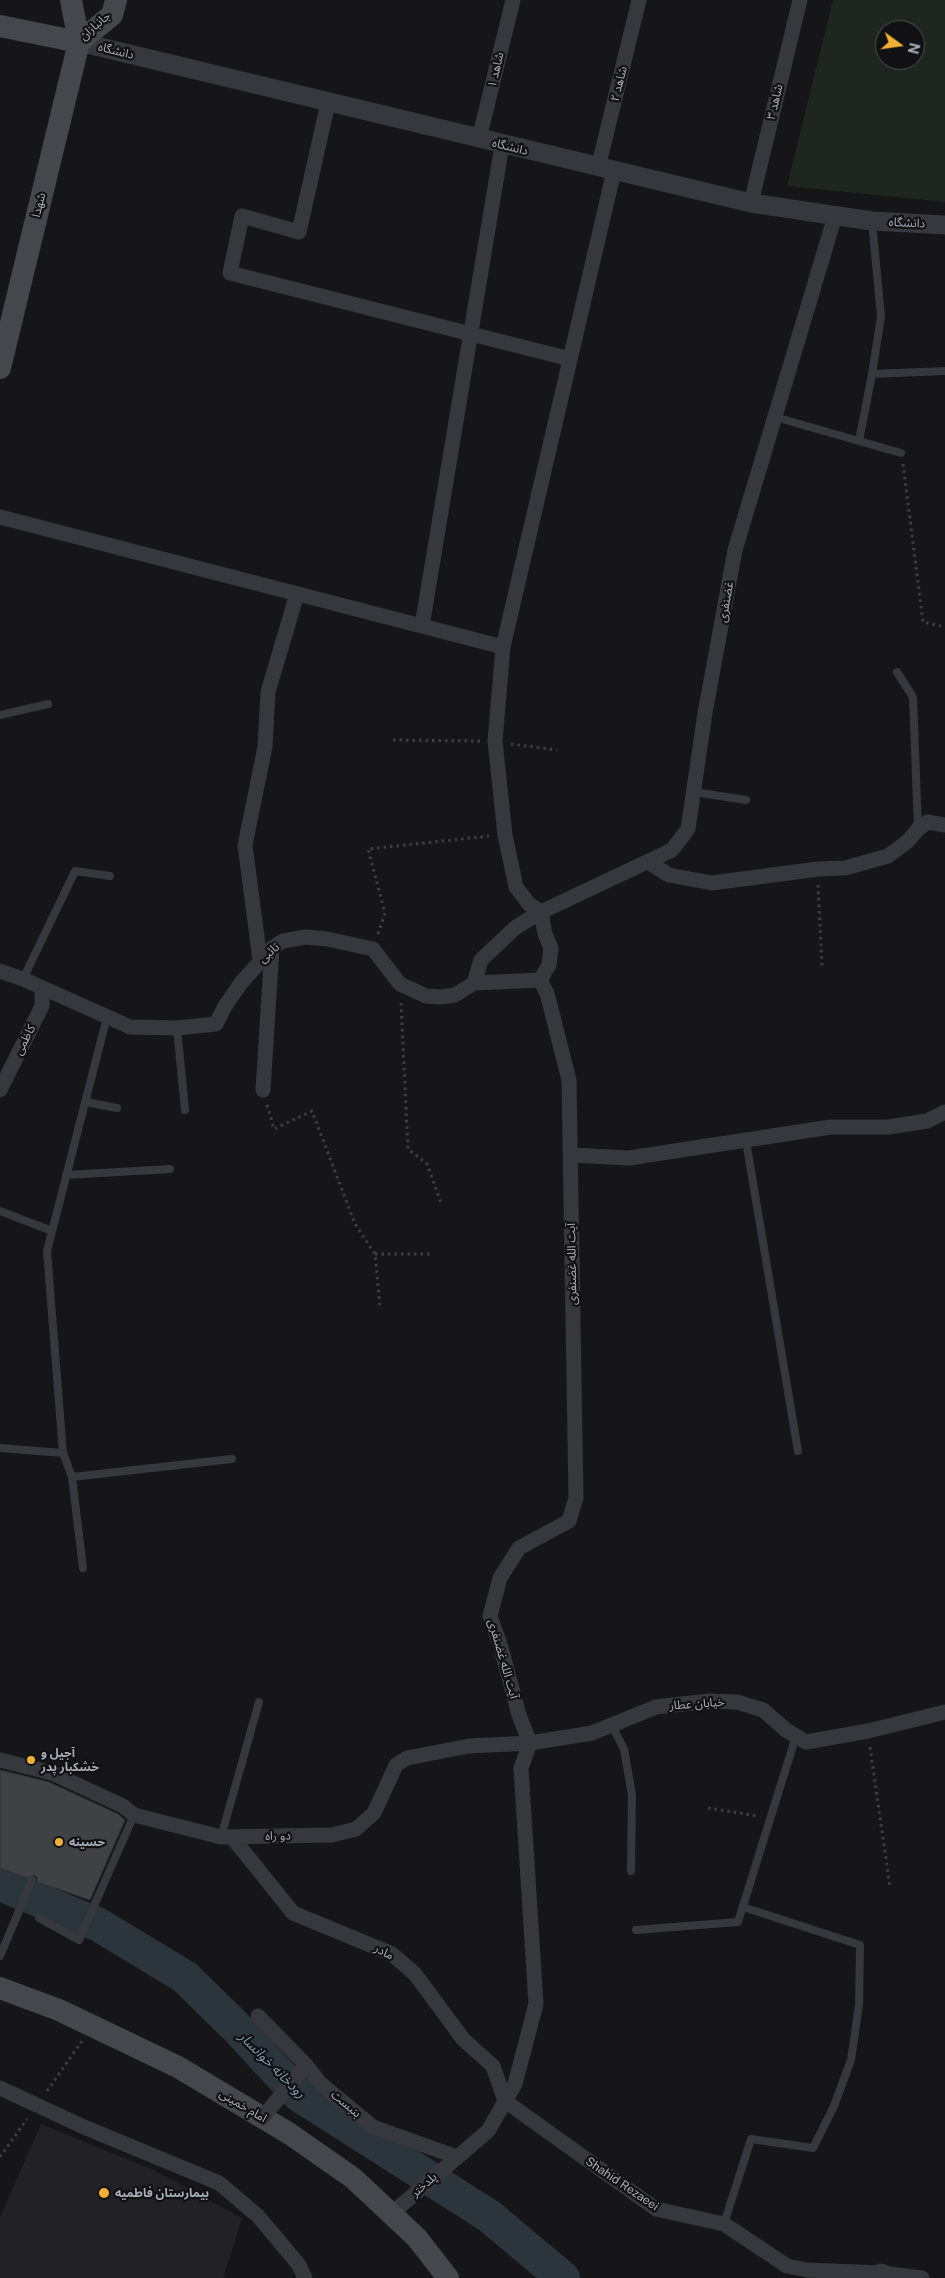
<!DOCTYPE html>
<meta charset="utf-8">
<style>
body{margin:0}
#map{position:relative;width:945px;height:2278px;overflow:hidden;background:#161618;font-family:"Public Sans",sans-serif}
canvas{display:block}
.north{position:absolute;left:875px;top:20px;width:50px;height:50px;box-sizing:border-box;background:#111113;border:1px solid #4d4f55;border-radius:50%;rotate:104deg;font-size:14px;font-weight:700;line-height:20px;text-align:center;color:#a8adb8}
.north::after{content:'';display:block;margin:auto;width:18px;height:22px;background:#f2b134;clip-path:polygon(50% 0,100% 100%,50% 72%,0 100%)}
</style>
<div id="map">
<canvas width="945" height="2278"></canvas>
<div class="north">N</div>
</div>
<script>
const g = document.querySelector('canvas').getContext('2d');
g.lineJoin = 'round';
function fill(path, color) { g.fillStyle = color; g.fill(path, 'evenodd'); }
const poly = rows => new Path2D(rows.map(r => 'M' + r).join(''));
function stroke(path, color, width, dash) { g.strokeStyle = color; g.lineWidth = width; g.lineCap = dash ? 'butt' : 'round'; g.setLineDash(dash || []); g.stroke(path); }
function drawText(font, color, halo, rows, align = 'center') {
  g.font = font + ' "Public Sans","Noto Sans Arabic",sans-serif'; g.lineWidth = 4.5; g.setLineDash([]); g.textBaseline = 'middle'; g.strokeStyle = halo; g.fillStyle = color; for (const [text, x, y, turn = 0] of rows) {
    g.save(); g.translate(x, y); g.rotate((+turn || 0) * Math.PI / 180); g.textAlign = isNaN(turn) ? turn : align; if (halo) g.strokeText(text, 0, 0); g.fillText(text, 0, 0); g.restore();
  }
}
fill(poly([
 [41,2124,154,2170,242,2218,223,2278,0,2278,0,2217]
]), '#222225');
fill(poly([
 [833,0,945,0,945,202,787,186],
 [885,30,915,30,915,60,885,60]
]), '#1e261f');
stroke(poly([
 [0,1884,99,1925,185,1977,236,2027,299,2095,489,2216,563,2278]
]), '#2c353c', 34);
const building = poly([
 [0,1770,49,1782,118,1814,125,1820,90,1900,37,1882,37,1877,34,1875,27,1878,0,1868,0,1770]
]);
fill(building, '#404145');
stroke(building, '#303034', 1);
stroke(poly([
 [903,464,923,622,945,627],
 [393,740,480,741],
 [511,744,557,750],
 [818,885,822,966],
 [378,934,385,913,368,849,489,836],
 [401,1003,408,1149,427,1164,441,1203],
 [267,1105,274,1129,312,1111,355,1224,375,1254,380,1307],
 [375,1254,430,1254],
 [870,1747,890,1887],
 [708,1808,758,1816],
 [47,2091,82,2041],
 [0,2157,27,2119]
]), '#3d3f44', 3, [2.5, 4]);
stroke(poly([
 [872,374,945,371],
 [775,417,901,453],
 [859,441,872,374,881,317,872,221],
 [897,672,913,697,918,829],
 [0,715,48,704],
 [694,792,746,800],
 [23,979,75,871,110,876],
 [177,1028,185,1110],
 [85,1102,117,1108],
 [746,1141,798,1451],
 [66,1175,170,1169],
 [0,1211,52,1231],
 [0,1448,63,1453,47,1251,107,1017],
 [63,1453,72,1477,232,1459],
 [72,1477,83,1568],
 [612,1726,624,1749,632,1795,631,1871],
 [221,1837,259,1702],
 [39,1918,79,1940,134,1815],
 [636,1930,738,1922,796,1736],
 [0,1956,32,1880],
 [724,2224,751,2139,813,2148,834,2106,851,2060,859,2005,860,1945,743,1907]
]), '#37383d', 8);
stroke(poly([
 [328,103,299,232,242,216,230,273,570,359],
 [479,139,513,0],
 [598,168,639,0],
 [751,203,800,0],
 [0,517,503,647],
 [422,626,502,145],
 [648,862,669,875,712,883,818,869,845,868,888,856,908,841,918,829,928,822,945,825],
 [260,960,245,845,265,747,268,692,297,594],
 [0,971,23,979,130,1027,177,1028,216,1024,225,1006,241,983,272,948,283,941,306,937,327,939,373,949,400,984,426,996,440,997,455,995,474,983,540,980,547,993,569,1080,576,1498,569,1521,519,1548,500,1578,490,1616,500,1644,519,1715,530,1743,521,1768,536,2004,515,2084,488,2131,391,2214],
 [540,980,549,965,551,948,545,934,541,912,529,904,516,887,505,835,495,741,503,647,614,171],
 [474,983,481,960,516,927,541,912,672,850,688,829,705,713,735,550,835,216],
 [0,1090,42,1006,42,989],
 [263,1090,272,948],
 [571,1155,629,1158,831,1127,888,1127,927,1121,945,1112],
 [0,1760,52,1773,123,1806,134,1815,221,1837,332,1835,356,1829,374,1813,396,1765,407,1758,469,1746,530,1743,592,1733,656,1707,709,1701,737,1702,763,1710,786,1730,806,1742,868,1731,945,1712],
 [232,1837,293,1913,392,1954,415,1974,463,2039,493,2066,505,2101,656,2209,724,2224,787,2266,807,2270,881,2273,922,2278],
 [258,2016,306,2065,320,2083,373,2127,457,2157],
 [0,2088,84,2127,219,2183,258,2216,299,2265,305,2278]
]), '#37383d', 15);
stroke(poly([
 [79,42,751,203,872,221,945,225],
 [881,2273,892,2278]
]), '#37383d', 19);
stroke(poly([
 [0,26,79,42],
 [79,42,112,15,116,0],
 [0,368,79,42,71,0],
 [0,1988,59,2010,178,2067,290,2134,353,2178,417,2238,448,2278]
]), '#45474d', 22);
stroke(poly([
 [263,2117,306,2065]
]), '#37383d', 15);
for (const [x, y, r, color] of [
 [31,1760,5,"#f2b134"],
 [59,1842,5,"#f2b134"],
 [104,2193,6,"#f2b134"]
]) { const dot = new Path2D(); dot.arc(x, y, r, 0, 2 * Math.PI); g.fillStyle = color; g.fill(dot); stroke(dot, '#111113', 2); }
drawText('12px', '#a8adb8', '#111113', [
 ["جانبازان",95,26,-41],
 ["دانشگاه",116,51,14],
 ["شاهد ۱",496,70,-77],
 ["شاهد ۲",619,84,-76],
 ["شاهد ۳",775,102,-77],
 ["دانشگاه",510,147,14],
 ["شهدا",39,205,-76],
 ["دانشگاه",907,223,3],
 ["غضنفری",726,602,-80],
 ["تائبی",269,953,-41],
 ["کاظمی",25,1040,-63],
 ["آیت الله غضنفری",572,1264,-91],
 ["آیت الله غضنفری",503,1659,74],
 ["خیابان عطار",697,1704,-4],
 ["دو راه",278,1836,-1],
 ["مادر",384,1952,27],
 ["بنبست",346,2104,40],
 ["امام خمینی",243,2106,31],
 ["Shahid Rezaeei",622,2184,34],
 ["پلدختر",424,2185,-41]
]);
drawText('bold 12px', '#a8adb8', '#111113', [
 ["آجیل و",41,1753],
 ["خشکبار پدر",41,1767],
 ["حسینه",69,1842],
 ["بیمارستان فاطمیه",115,2193]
], 'left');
drawText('italic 14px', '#7f9bb3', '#111113', [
 ["رودخانه خوانسار",272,2065,45]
]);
</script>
